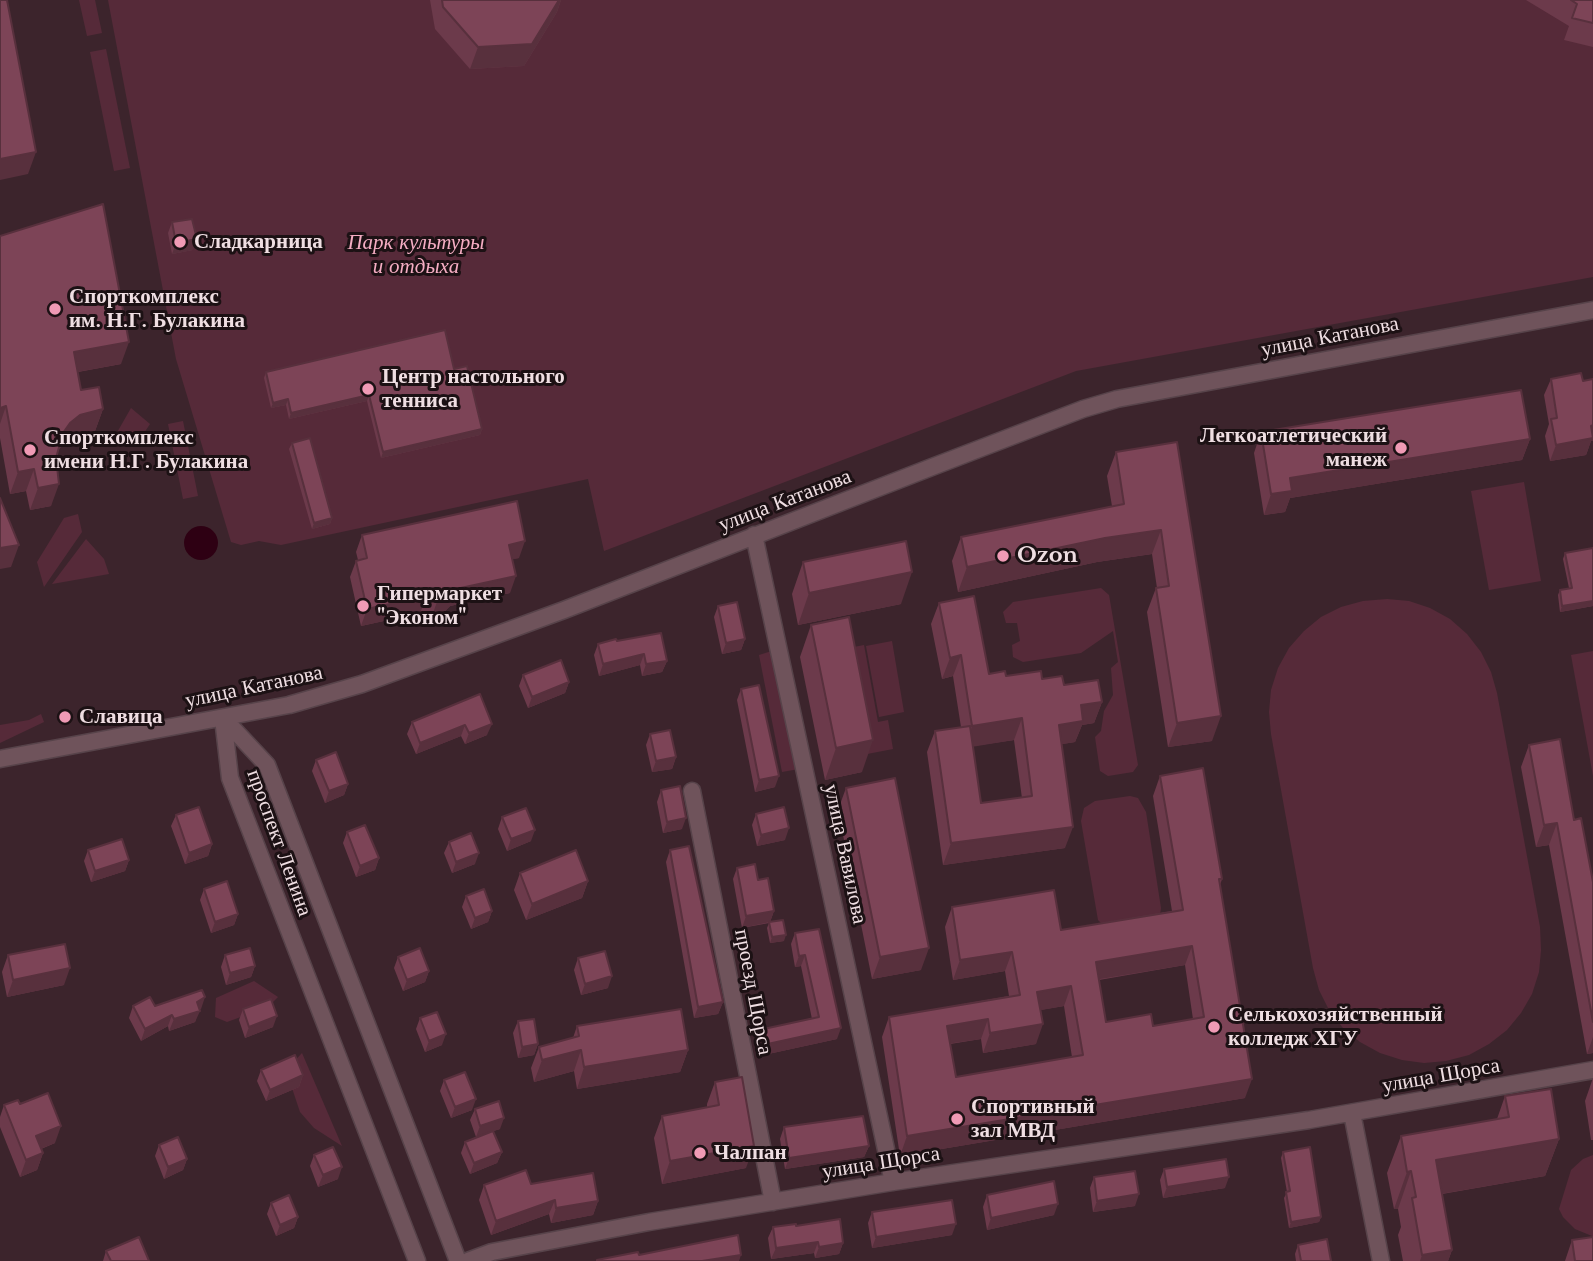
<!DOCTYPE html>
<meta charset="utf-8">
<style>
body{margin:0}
canvas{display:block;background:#3c242c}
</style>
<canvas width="1593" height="1261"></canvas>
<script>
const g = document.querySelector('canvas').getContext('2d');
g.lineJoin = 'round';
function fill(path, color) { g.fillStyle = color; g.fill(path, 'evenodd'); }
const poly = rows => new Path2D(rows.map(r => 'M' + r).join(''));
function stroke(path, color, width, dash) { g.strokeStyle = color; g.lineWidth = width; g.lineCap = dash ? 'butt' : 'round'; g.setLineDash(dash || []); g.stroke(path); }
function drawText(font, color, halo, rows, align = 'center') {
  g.font = font + ' "Libre Baskerville",serif'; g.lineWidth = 6; g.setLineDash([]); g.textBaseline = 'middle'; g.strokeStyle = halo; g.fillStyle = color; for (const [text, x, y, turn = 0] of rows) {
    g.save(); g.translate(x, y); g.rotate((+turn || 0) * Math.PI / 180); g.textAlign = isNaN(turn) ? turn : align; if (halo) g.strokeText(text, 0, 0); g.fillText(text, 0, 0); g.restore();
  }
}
fill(poly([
 [79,0,95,0,102,33,87,36],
 [108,0,1593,0,1593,277,1076,371,604,551,588,479,281,545,259,541,241,545,231,542,176,359],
 [106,49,130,168,114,171,90,52],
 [131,408,150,424,140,439,117,447,115,436],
 [183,421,198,496,183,499,168,424],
 [1524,482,1541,581,1489,590,1471,491],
 [78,514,82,532,44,587,37,562,64,518],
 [86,539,104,559,109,574,52,584],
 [1101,588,1109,595,1138,765,1133,772,1108,776,1100,771,1095,737,1101,731,1104,711,1113,695,1111,668,1118,662,1113,631,1081,653,1023,662,1013,657,1012,645,1020,641,1017,623,1006,623,1003,612,1013,602],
 [1387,599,1409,601,1430,608,1450,619,1467,634,1481,652,1491,672,1497,693,1540,927,1541,950,1539,972,1532,994,1521,1013,1507,1030,1489,1044,1469,1055,1446,1061,1424,1063,1402,1060,1380,1053,1360,1042,1343,1028,1329,1010,1319,990,1313,968,1271,734,1269,712,1271,690,1278,668,1289,648,1304,631,1321,617,1341,607,1363,601],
 [892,641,904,712,879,717,866,646],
 [864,645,878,722,888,720,893,749,862,755,854,647],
 [775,650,799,769,782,772,759,655],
 [1593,651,1593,776,1571,655],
 [41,714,44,722,0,743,0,725,29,720],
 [1130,796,1138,798,1146,812,1161,908,1160,915,1106,928,1098,920,1081,821,1084,808,1095,801],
 [254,981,278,997,268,1007,227,1022,215,1017,216,998],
 [302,1053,342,1146,314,1128,300,1112,286,1070],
 [1593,1155,1593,1236,1592,1236,1575,1229,1563,1217,1559,1209,1571,1170,1583,1159]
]), '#562a39');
fill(poly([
 '184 543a17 17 0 1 1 34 0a17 17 0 1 1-34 0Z'
]), '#2e0013');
const minor = poly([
 [754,535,893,1182],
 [223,718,267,765,458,1261],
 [223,718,230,778,417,1261],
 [0,759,289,705,362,684,564,610,932,467,1083,409,1117,399,1593,310],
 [692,791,773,1202],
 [1352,1113,1381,1261],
 [468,1261,492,1252,649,1222,893,1182,1309,1120,1593,1070]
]);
stroke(minor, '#57434a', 19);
stroke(minor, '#6f535b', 16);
fill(poly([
 [430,0,561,0,557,12,524,66,470,69,435,29],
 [1526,0,1593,0,1593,47,1564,40,1569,26],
 [172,222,193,250,172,254,168,233],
 [0,236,121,364,78,372,81,390,103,409,95,431,72,437,62,445,58,451,56,458,51,506,30,510,26,491,10,494,0,438],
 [454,369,482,429,480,435,381,458,367,401,289,419,286,405,271,408,264,378,266,372],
 [1551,379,1591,441,1586,455,1550,461,1545,436,1549,424,1544,395],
 [1261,432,1530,439,1522,460,1290,498,1285,512,1264,515,1254,453],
 [1177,442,1212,741,1168,747,1147,612,1156,588,1157,588,1152,554,1097,562,958,592,952,561,961,537,1112,506,1107,476,1116,452],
 [292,443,332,518,330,524,312,529,289,449],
 [362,535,519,558,512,559,510,593,450,606,444,612,432,616,420,613,361,626,350,577,356,561,358,560,356,552],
 [1593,548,1593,606,1560,612,1558,595,1560,590,1569,588,1563,559,1565,553],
 [803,562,901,604,798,625,792,594],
 [939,603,989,674,1006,676,1042,679,1064,685,1102,702,1094,723,1082,725,1075,742,1062,744,1065,848,943,865,927,752,935,731,961,727,953,676,942,679,931,624],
 [1014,740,1022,798,981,803,973,746],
 [718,606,745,639,741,650,722,654,714,617],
 [811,625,862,772,825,780,800,657],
 [617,641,667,661,662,672,642,676,640,665,599,676,594,655,598,644],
 [523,675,569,682,565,693,528,708,519,686],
 [741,689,775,787,755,792,737,700],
 [480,694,487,735,465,744,461,736,416,754,407,734,412,722],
 [650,734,676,757,672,769,652,772,646,745],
 [1529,745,1574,820,1593,882,1593,1053,1587,1054,1549,845,1536,847,1521,767],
 [316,760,348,784,344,795,325,803,312,771],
 [1160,776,1222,879,1220,885,1245,1098,900,1156,882,1037,889,1017,1009,996,1005,971,953,980,945,927,952,907,1061,930,1172,911,1153,796],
 [1185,965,1193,1019,1153,1026,1106,1022,1099,980],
 [1064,1006,1072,1057,956,1077,950,1044,981,1039,983,1053,1036,1044,1040,1010],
 [846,788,921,970,872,979,838,810],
 [661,790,682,829,663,833,657,802],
 [756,814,785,840,757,846,752,825],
 [176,815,212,844,208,856,185,864,171,826],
 [502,817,531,841,507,851,498,829],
 [347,832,379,858,375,870,356,877,343,843],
 [449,842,475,864,452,873,444,853],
 [88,850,129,860,125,871,91,882,84,861],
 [670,850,723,1002,718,1014,694,1018,666,862],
 [737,868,758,880,774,911,770,922,784,941,770,943,767,928,769,923,742,928,733,879],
 [520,873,588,881,582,898,526,920,514,890],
 [204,889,238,914,234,925,211,933,200,900],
 [466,896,492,911,488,922,471,929,462,907],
 [819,929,837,1039,759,1056,755,1041,759,1030,812,1019,801,966,795,967,791,944,795,933],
 [8,955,64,985,7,997,2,972],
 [225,955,255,966,251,977,226,985,221,967],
 [398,957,429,971,425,982,403,991,394,968],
 [578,958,608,988,581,995,574,970],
 [133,1006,155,1006,201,1009,199,1009,195,1022,169,1031,168,1026,141,1041,129,1018],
 [243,1009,273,1027,245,1038,239,1020],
 [420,1018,442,1045,425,1052,416,1029],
 [518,1021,538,1044,534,1055,518,1058,513,1033],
 [577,1026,688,1050,680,1072,577,1089,574,1071,534,1082,531,1068,539,1047,573,1038],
 [261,1070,303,1075,299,1087,266,1101,257,1081],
 [1593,1078,1593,1140,1591,1140,1585,1101],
 [444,1080,472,1110,451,1118,440,1091],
 [715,1082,746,1168,662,1184,654,1138,662,1116,707,1107,707,1104],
 [1505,1096,1559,1139,1545,1176,1442,1194,1452,1250,1448,1261,1403,1261,1398,1235,1401,1227,1398,1209,1394,1209,1387,1173,1401,1136,1497,1119],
 [20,1104,55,1143,41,1149,43,1153,37,1170,20,1177,0,1127,0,1117,4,1105],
 [475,1109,500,1129,493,1131,502,1152,497,1163,470,1174,461,1153,465,1142,482,1135,476,1137,470,1120],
 [784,1127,869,1146,864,1157,785,1169,780,1139],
 [159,1145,187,1159,183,1170,164,1179,155,1156],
 [1283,1152,1321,1217,1319,1222,1289,1228,1284,1198,1287,1192,1281,1158],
 [314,1155,338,1179,318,1187,310,1166],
 [1164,1169,1225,1188,1163,1198,1160,1180],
 [1094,1177,1135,1206,1093,1212,1090,1188],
 [531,1184,598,1201,593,1215,551,1223,549,1214,491,1235,479,1200,484,1185],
 [987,1195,1054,1215,987,1230,983,1207],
 [271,1203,298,1217,294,1228,276,1236,267,1214],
 [872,1212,952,1235,872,1248,868,1223],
 [796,1226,843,1243,839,1254,815,1258,814,1253,771,1259,768,1238,773,1227],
 [1572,1240,1593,1261,1565,1261],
 [1298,1245,1331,1261,1296,1261,1295,1254],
 [106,1251,149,1261,103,1261]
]), '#6c3a4b');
fill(poly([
 [559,0,561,0,557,12,524,66,470,69,478,47],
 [36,152,28,174,0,180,0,159],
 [197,239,193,250,172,254,176,243],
 [129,342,121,364,66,374,74,352],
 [369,395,367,401,289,419,291,413],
 [288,399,286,405,271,408,273,403],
 [6,406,0,424,0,408],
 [103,409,95,431,72,437,62,445,55,455,63,433,70,423,80,415],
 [1593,425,1593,441,1591,441,1586,455,1550,461,1556,445],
 [482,429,480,435,381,458,383,452],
 [1530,439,1522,460,1290,498,1285,512,1264,515,1271,494,1290,478],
 [34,469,26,491,10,494,18,472],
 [59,484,51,506,30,510,38,488],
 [332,518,330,524,312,529,314,523],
 [1161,530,1152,554,1097,562,958,592,967,567,1105,538],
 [525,541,519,558,503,561,509,545],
 [19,545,11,567,0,569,0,548],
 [912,572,901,604,798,625,809,593],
 [516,576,510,593,450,606,444,612,432,616,438,599,456,589],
 [427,596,420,613,361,626,367,609],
 [1593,601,1593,606,1560,612,1562,606],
 [745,639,741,650,722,654,726,643],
 [644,654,640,665,599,676,603,664],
 [961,655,953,676,942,679,950,658],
 [667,661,662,672,642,676,646,664],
 [569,682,565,693,528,708,532,697],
 [1102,702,1094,723,1082,725,1075,742,1051,746,1059,725,1081,705],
 [1221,716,1212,741,1168,747,1177,723],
 [1022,718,1014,740,965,748,972,726],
 [492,724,487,735,465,744,469,733],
 [465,725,461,736,416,754,420,743],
 [873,740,862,772,825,780,836,748],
 [676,757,672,769,652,772,656,761],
 [779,776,775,787,755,792,759,780],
 [348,784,344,795,325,803,329,791],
 [686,818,682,829,663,833,667,822],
 [1557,823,1549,845,1536,847,1544,825],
 [1073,827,1065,848,943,865,951,843],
 [789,828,785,840,757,846,761,835],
 [535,830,531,841,507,851,511,839],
 [212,844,208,856,185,864,189,853],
 [479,853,475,864,452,873,456,862],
 [379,858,375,870,356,877,360,866],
 [129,860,125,871,91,882,95,871],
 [588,881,582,898,526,920,532,904],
 [492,911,488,922,471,929,475,918],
 [774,911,770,922,742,928,746,916],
 [238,914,234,925,211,933,215,922],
 [786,935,784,941,770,943,772,937],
 [1192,946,1185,965,1088,981,1096,962],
 [929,948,921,970,872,979,880,957],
 [1012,952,1005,971,953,980,960,960],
 [805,955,801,966,795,967,799,956],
 [255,966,251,977,226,985,230,973],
 [70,968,64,985,7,997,13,980],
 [429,971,425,982,403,991,407,980],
 [612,976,608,988,581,995,585,984],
 [1071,986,1064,1006,1030,1012,1037,992],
 [205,997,201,1009,193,1013,197,1002],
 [723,1002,718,1014,694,1018,698,1007],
 [200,1011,195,1022,169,1031,174,1019],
 [172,1015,168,1026,141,1041,145,1029],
 [277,1016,273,1027,245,1038,249,1027],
 [988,1019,981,1039,940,1045,947,1026],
 [1043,1024,1036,1044,983,1053,990,1033],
 [841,1028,837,1039,759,1056,763,1045],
 [446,1034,442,1045,425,1052,429,1041],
 [1593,1037,1593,1053,1587,1054],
 [538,1044,534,1055,518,1058,522,1047],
 [581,1050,574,1071,534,1082,542,1060],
 [688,1050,680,1072,577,1089,584,1067],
 [303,1075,299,1087,266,1101,270,1090],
 [1252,1079,1245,1098,900,1156,907,1136],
 [476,1099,472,1110,451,1118,455,1107],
 [504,1118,500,1129,476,1137,480,1126],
 [61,1126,55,1143,30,1153,36,1136],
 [1559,1139,1545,1176,1423,1197,1436,1160],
 [754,1146,746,1168,662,1184,670,1161],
 [869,1146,864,1157,785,1169,789,1158],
 [502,1152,497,1163,470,1174,474,1163],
 [43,1153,37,1170,20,1177,26,1160],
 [187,1159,183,1170,164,1179,168,1167],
 [342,1167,338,1179,318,1187,323,1175],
 [1411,1171,1398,1209,1394,1209,1407,1172],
 [1229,1177,1225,1188,1163,1198,1167,1187],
 [1139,1194,1135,1206,1093,1212,1097,1201],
 [555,1200,549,1214,491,1235,496,1221],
 [598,1201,593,1215,551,1223,556,1208],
 [1058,1204,1054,1215,987,1230,991,1218],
 [298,1217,294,1228,276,1236,280,1225],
 [1321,1217,1319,1222,1289,1228,1291,1222],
 [956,1224,952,1235,872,1248,876,1237],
 [818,1242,814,1253,771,1259,776,1248],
 [843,1243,839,1254,815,1258,819,1247],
 [1452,1250,1448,1261,1420,1261,1422,1255],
 [741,1255,739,1261,702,1261]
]), '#58303d');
const building = poly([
 [0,0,7,0,36,152,0,159,0,0],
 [442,0,559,0,532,44,478,47,443,7,442,0],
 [1571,0,1593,0,1593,23,1572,18,1577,4,1571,0],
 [103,204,129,342,74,352,81,390,99,387,103,409,80,415,70,423,63,433,56,458,59,484,38,488,34,469,18,472,6,406,0,408,0,236,103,204],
 [192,219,197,239,176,243,172,222,192,219],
 [445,330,454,369,467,366,482,429,383,452,369,395,291,413,288,399,273,403,266,372,445,330],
 [1581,373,1583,381,1593,379,1593,425,1591,426,1593,438,1556,445,1551,419,1557,418,1551,379,1581,373],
 [1521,390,1530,439,1290,478,1292,491,1271,494,1261,432,1521,390],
 [310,438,332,518,314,523,292,443,310,438],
 [1177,442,1221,716,1177,723,1156,588,1169,586,1161,530,1105,538,967,567,961,537,1124,504,1116,452,1177,442],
 [0,498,19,545,0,548,0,498],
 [517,501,525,541,509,545,516,576,456,589,450,595,438,599,427,596,367,609,356,561,367,558,362,535,517,501],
 [906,541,912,572,809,593,803,562,906,541],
 [1593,548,1593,601,1562,606,1560,590,1572,588,1565,553,1593,548],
 [974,596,989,674,1005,671,1006,676,1041,671,1042,679,1062,676,1064,685,1098,680,1102,702,1081,705,1083,721,1059,725,1073,827,951,843,935,731,970,726,981,803,1032,796,1022,718,972,726,961,655,950,658,939,603,974,596],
 [737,602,745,639,726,643,718,606,737,602],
 [849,617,873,740,836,748,811,625,849,617],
 [661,633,667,661,646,664,644,654,603,664,598,644,616,639,617,641,661,633],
 [561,660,569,682,532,697,523,675,561,660],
 [759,685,779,776,759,780,741,689,759,685],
 [480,694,492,724,469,733,465,725,420,743,412,722,480,694],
 [670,730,676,757,656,761,650,734,670,730],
 [1560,739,1574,820,1581,818,1593,882,1593,1022,1557,823,1544,825,1529,745,1560,739],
 [336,752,348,784,329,791,316,760,336,752],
 [1203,768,1222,879,1219,879,1252,1079,907,1136,889,1017,1020,995,1012,952,960,960,952,907,1054,890,1061,930,1183,910,1160,776,1203,768],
 [1192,946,1204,1017,1153,1026,1151,1014,1106,1022,1096,962,1192,946],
 [1071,986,1083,1055,956,1077,947,1026,988,1019,990,1033,1043,1024,1037,992,1071,986],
 [895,778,929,948,880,957,846,788,895,778],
 [680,786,686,818,667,822,661,790,680,786],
 [199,807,212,844,189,853,176,815,199,807],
 [784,807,789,828,761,835,756,814,784,807],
 [526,808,535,830,511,839,502,817,526,808],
 [365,825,379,858,360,866,347,832,365,825],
 [471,833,479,853,456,862,449,842,471,833],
 [122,839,129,860,95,871,88,850,122,839],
 [689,846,723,1002,698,1007,670,850,689,846],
 [576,850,588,881,532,904,520,873,576,850],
 [755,864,758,880,768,878,774,911,746,916,737,868,755,864],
 [227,881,238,914,215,922,204,889,227,881],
 [484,889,492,911,475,918,466,896,484,889],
 [783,920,786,935,772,937,769,922,783,920],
 [819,929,841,1028,763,1045,759,1030,819,1017,805,955,799,956,795,933,819,929],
 [65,944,70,968,13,980,8,955,65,944],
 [250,948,255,966,230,973,225,955,250,948],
 [420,948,429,971,407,980,398,957,420,948],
 [605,951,612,976,585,984,578,958,605,951],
 [202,990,205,997,197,1002,200,1011,174,1019,172,1015,145,1029,133,1006,150,997,155,1006,202,990],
 [271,999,277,1016,249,1027,243,1009,271,999],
 [681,1009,688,1050,584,1067,581,1050,542,1060,539,1047,579,1036,577,1026,681,1009],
 [437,1012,446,1034,429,1041,420,1018,437,1012],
 [534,1019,538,1044,522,1047,518,1021,534,1019],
 [295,1055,303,1075,270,1090,261,1070,295,1055],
 [465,1072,476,1099,455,1107,444,1080,465,1072],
 [742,1077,754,1146,670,1161,662,1116,719,1105,715,1082,742,1077],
 [1551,1089,1559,1139,1436,1160,1452,1250,1422,1255,1412,1198,1416,1197,1411,1171,1407,1172,1401,1136,1509,1117,1505,1096,1551,1089],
 [48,1093,61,1126,36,1136,43,1153,26,1160,4,1105,18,1100,20,1104,48,1093],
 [499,1101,504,1118,480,1126,475,1109,499,1101],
 [863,1116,869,1146,789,1158,784,1127,863,1116],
 [493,1131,502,1152,474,1163,465,1142,493,1131],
 [178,1137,187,1159,168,1167,159,1145,178,1137],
 [333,1147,342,1167,323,1175,314,1155,333,1147],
 [1310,1147,1321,1217,1291,1222,1286,1192,1290,1191,1283,1152,1310,1147],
 [1226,1159,1229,1177,1167,1187,1164,1169,1226,1159],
 [526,1170,531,1184,593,1173,598,1201,556,1208,555,1200,496,1221,484,1185,526,1170],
 [1135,1171,1139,1194,1097,1201,1094,1177,1135,1171],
 [1054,1181,1058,1204,991,1218,987,1195,1054,1181],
 [289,1195,298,1217,280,1225,271,1203,289,1195],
 [952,1200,956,1224,876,1237,872,1212,952,1200],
 [840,1219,843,1243,819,1247,818,1242,776,1248,773,1227,796,1224,796,1226,840,1219],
 [738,1235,741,1255,702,1261,597,1261,597,1260,638,1252,639,1255,738,1235],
 [139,1237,149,1261,111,1261,106,1251,139,1237],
 [1593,1237,1593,1261,1575,1261,1572,1240,1593,1237],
 [1327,1239,1331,1261,1301,1261,1298,1245,1327,1239]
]);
fill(building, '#7d4457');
stroke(building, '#58303d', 2);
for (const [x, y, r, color] of [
 [180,242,7,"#f09ab5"],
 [55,309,7,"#f09ab5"],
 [368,389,7,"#f09ab5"],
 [1401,448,7,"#f09ab5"],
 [30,450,7,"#f09ab5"],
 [1003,556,7,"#f09ab5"],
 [363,606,7,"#f09ab5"],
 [65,717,7,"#f09ab5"],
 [1214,1027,7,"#f09ab5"],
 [957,1119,7,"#f09ab5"],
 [700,1153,7,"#f09ab5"]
]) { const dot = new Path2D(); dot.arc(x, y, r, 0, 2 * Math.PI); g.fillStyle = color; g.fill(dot); stroke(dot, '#1c1114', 2.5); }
drawText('bold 21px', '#efdee2', '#1c1114', [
 ["Сладкарница",194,242],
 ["Спорткомплекс",69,297],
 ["им. Н.Г. Булакина",69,321],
 ["Центр настольного",382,377],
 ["тенниса",382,401],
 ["Легкоатлетический",1387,436,"right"],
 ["манеж",1387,460,"right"],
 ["Спорткомплекс",44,438],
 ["имени Н.Г. Булакина",44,462],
 ["Ozon",1017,556],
 ["Гипермаркет",377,594],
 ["\"Эконом\"",377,618],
 ["Славица",79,717],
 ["Селькохозяйственный",1228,1015],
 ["колледж ХГУ",1228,1039],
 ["Спортивный",971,1107],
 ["зал МВД",971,1131],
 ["Чалпан",714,1153]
], 'left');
drawText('italic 21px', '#f5adc3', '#1c1114', [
 ["Парк культуры",416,243],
 ["и отдыха",416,267]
]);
drawText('21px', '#efdee2', '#1c1114', [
 ["улица Катанова",1330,337,-11],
 ["улица Катанова",785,501,-21],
 ["улица Катанова",254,687,-12],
 ["проспект Ленина",279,843,70],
 ["улица Вавилова",845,854,78],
 ["проезд Щорса",753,992,79],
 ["улица Щорса",1441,1076,-10],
 ["улица Щорса",881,1163,-9]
]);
</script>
